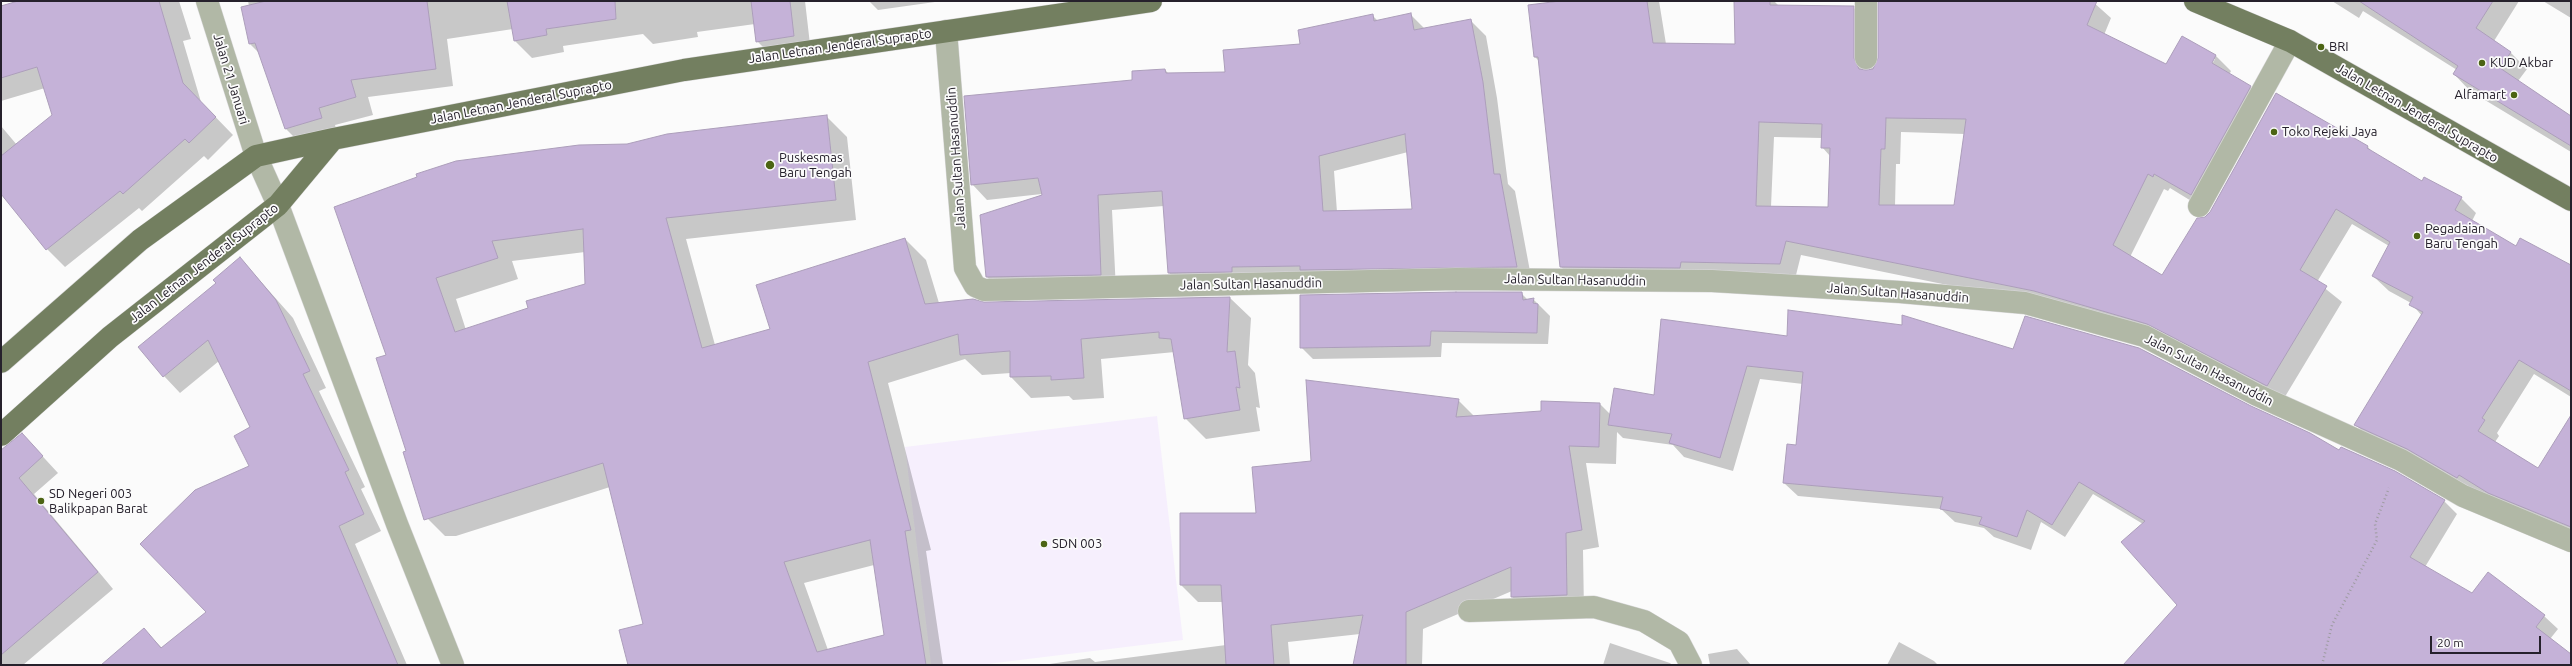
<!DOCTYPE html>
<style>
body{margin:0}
#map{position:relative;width:2572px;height:666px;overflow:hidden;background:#fbfbfb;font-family:Ubuntu,sans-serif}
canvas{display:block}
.frame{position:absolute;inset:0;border:2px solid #26212c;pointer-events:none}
.scale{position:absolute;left:2430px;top:636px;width:111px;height:18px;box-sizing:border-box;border:2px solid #26212c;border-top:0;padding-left:5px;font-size:12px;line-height:14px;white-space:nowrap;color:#26212c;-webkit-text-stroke:3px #fbfbfb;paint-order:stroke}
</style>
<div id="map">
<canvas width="2572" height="666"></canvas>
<div class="frame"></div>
<div class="scale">20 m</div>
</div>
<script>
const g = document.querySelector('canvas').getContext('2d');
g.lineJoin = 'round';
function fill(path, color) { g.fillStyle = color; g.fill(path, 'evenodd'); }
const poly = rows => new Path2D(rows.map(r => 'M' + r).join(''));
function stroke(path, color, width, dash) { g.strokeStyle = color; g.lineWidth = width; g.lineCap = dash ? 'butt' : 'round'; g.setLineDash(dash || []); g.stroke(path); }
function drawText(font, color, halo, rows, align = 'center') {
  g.font = font + ' Ubuntu,sans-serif'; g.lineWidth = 3.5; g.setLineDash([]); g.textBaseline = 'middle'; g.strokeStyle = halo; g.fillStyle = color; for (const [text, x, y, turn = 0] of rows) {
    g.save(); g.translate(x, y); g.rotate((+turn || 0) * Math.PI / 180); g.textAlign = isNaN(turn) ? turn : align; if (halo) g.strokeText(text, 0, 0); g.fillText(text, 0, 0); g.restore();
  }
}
fill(poly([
 [1157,416,1183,640,979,665,931,665,905,447]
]), '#f6effd');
fill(poly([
 [22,1,179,1,191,39,183,41,201,102,233,135,208,160,204,156,142,211,139,208,65,267,47,249,1,192,1,126,17,145,53,116,45,88,1,101,1,7],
 [248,1,805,1,811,53,774,58,757,41,755,24,697,32,698,37,653,44,643,34,563,46,564,52,532,58,515,41,513,29,447,39,453,86,368,97,373,115,335,125,338,135,303,146,286,129,259,53,250,44,242,8,249,6],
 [869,1,942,1,878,10],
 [1568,1,1659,1,1666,44,1736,45,1735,1,1774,1,1779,6,1853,7,1868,22,1868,70,1877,65,1880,58,1879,1,2092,1,2111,18,2104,35,2166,66,2182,37,2216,56,2231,71,2229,75,2250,87,2265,102,2206,210,2170,188,2168,191,2164,189,2130,257,2162,276,2211,213,2276,94,2368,147,2374,154,2422,183,2461,198,2476,213,2472,221,2516,247,2571,267,2571,397,2534,374,2497,433,2499,436,2495,442,2539,469,2571,416,2571,536,2371,440,2356,425,2422,316,2411,303,2389,291,2373,276,2389,246,2352,224,2317,282,2342,302,2283,400,2050,306,1801,255,1795,279,1577,282,1561,267,1539,61,1535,57],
 [2213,59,2215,59,2210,68],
 [1901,132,1965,134,1955,206,1895,206,1896,164,1900,164],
 [1774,137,1822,138,1822,147,1830,156,1829,208,1771,207],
 [2332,1,2519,1,2494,41,2510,52,2527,69,2518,81,2571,116,2571,152,2470,91,2454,74,2457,70,2363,11,2359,18],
 [2543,1,2571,1,2571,18],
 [1410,14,1425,29,1470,20,1486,36,1497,98,1508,184,1515,191,1532,282,1185,288,1169,273,1164,206,1112,210,1116,290,1002,292,987,277,1043,196,1042,194,987,200,972,184,1133,80,1165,70,1169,74,1226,73,1373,16,1378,21],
 [1408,152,1414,210,1337,212,1334,171],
 [826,116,847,137,856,220,686,239,715,345,771,329,905,239,926,260,939,303,1230,298,1251,318,1248,365,1255,373,1260,408,1256,407,1260,431,1206,439,1185,418,1175,352,1101,359,1104,398,1073,400,1069,396,1031,398,1011,377,1011,373,982,375,965,359,888,383,931,550,926,551,943,665,629,665,644,625,610,487,456,536,445,536,424,515,387,356,335,207,627,145],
 [585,252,586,285,530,309,466,330,456,299,518,279,512,261],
 [874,565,885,635,828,650,804,583],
 [240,258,293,318,326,388,319,391,365,487,361,489,381,531,355,544,407,665,102,665,144,630,162,648,207,612,251,467,251,428,219,361,180,393,164,376,217,283],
 [1521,293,1528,300,1533,299,1550,316,1548,344,1442,343,1441,357,1313,359,1301,347],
 [1662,321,2339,452,2444,501,2457,514,2425,567,2472,594,2544,616,2558,629,2550,639,2571,655,2571,665,2125,665,2178,605,2143,524,2093,494,2065,537,2041,522,2031,550,1994,537,1984,528,1955,522,1941,509,1798,496,1784,483,1797,446,1803,384,1760,379,1733,471,1684,457,1673,445,1623,438,1617,432,1616,464,1586,463,1599,547,1583,550,1584,612,1530,614,1512,597,1512,591,1423,629,1422,665,1354,665,1360,634,1288,642,1290,665,1043,665,1090,658,1095,662,1226,645,1223,602,1198,602,1181,585,1312,462,1458,400,1475,417,1542,412,1600,404,1611,415,1655,396],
 [22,434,58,473,34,494,113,589,23,665,1,665,1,452],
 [1899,642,1934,661,1938,665,1887,665],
 [1610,643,1670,663,1672,665,1603,665],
 [1737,649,1751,665,1710,665,1708,654]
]), '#0003');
const building = poly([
 [18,1,159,1,183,83,216,117,189,143,185,139,123,194,120,191,46,250,1,194,1,156,52,115,37,67,1,78,1,6,18,1],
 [266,1,427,1,436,69,351,80,356,97,319,108,322,118,285,129,255,43,249,44,241,7,266,1],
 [507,1,615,1,616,19,546,29,547,35,514,41,507,1],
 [751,1,790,1,794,36,756,42,751,1],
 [1560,1,1647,1,1653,43,1735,44,1734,1,1770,1,1770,5,1854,6,1854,58,1859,69,1866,70,1873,69,1878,58,1878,1,2097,1,2087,25,2166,64,2182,36,2216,55,2212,63,2251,86,2191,195,2154,174,2153,177,2148,174,2113,245,2162,275,2197,218,2205,217,2210,212,2276,93,2368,146,2367,148,2422,181,2424,177,2462,197,2455,210,2516,246,2520,238,2571,265,2571,391,2519,360,2482,418,2485,420,2478,431,2538,468,2571,415,2571,527,2488,493,2459,475,2457,478,2407,449,2354,425,2423,312,2409,305,2413,297,2372,276,2390,242,2336,209,2300,270,2327,286,2267,386,2147,324,2034,291,1786,241,1780,264,1681,262,1680,268,1560,267,1538,57,1534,57,1528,5,1560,1],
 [1886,118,1966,119,1954,205,1879,205,1881,149,1885,149,1886,118],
 [1759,122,1822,124,1821,148,1830,148,1828,207,1756,206,1759,122],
 [2359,1,2493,1,2476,28,2511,52,2500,68,2571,116,2571,146,2453,74,2458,66,2359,1],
 [1411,13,1414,30,1471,19,1483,82,1494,174,1500,174,1517,267,1300,270,1300,266,1232,267,1232,272,1168,273,1162,191,1098,195,1101,275,986,277,980,215,1042,195,1038,178,971,185,964,96,1132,80,1132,71,1165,69,1166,73,1225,72,1223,50,1300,44,1298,30,1373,14,1374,21,1411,13],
 [1405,134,1412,209,1323,211,1319,156,1405,134],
 [827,115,836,200,666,218,702,348,770,329,756,285,905,238,925,304,973,299,984,302,1230,297,1227,352,1235,351,1240,388,1236,387,1240,410,1184,419,1171,339,1159,338,1159,332,1081,339,1084,378,1051,380,1051,376,1010,377,1010,351,960,355,958,334,868,362,911,530,905,531,926,665,628,665,619,630,643,624,603,463,424,520,403,452,406,451,376,358,386,355,334,207,417,177,416,174,456,161,579,145,627,144,667,134,827,115],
 [583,229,585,284,526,301,528,308,455,332,436,278,498,258,492,241,583,229],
 [870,540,884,635,817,652,784,562,870,540],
 [240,257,276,300,310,371,303,374,349,470,345,472,364,514,339,526,398,665,101,665,144,628,161,648,206,612,140,544,195,490,249,466,234,436,250,427,208,340,163,377,138,347,216,283,213,280,240,257],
 [1456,292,1522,292,1523,300,1534,298,1533,303,1538,304,1537,333,1431,331,1430,346,1300,348,1300,295,1456,292],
 [1788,310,1902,325,1902,315,2013,349,2025,316,2139,348,2251,406,2310,433,2339,450,2341,447,2395,471,2445,500,2410,557,2472,593,2488,572,2545,615,2536,627,2571,654,2571,665,2123,665,2177,605,2121,542,2145,521,2079,482,2052,525,2027,510,2017,537,1979,524,1982,517,1940,509,1943,497,1783,483,1787,444,1796,445,1803,372,1747,366,1720,458,1669,443,1672,434,1608,425,1614,388,1654,395,1661,319,1787,336,1788,310],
 [1306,380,1459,399,1456,417,1541,411,1541,401,1600,403,1599,447,1569,446,1582,530,1566,533,1567,595,1511,597,1511,567,1406,612,1406,665,1353,665,1363,615,1271,625,1274,665,1226,665,1221,585,1180,585,1180,513,1256,513,1252,467,1311,461,1306,380],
 [22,433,43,456,19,478,98,572,1,655,1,450,22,433]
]);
fill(building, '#c5b2d8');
stroke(building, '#ac9eba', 1);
const minor = poly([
 [207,1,256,156,278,205,397,524,453,665],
 [946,31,965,268,975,286,984,290,1456,279,1712,281,1900,292,2025,303,2144,336,2257,395,2401,460,2463,496,2571,541],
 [1866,58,1866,1],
 [2199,206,2290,41],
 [1469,611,1594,607,1644,621,1679,642,1691,665]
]);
const major = poly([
 [2195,1,2290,41,2571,200],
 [1,362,140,240,256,156,333,139,684,70,1151,1],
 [1,435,110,337,278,205,333,139]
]);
stroke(minor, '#d9d8da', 23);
stroke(major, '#d9d8da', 23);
stroke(poly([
 [2322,665,2332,625,2377,540,2375,524,2389,488]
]), '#9d9ba0', 2.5, [1, 3]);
stroke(minor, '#b1b8a6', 22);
stroke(major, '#737f60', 22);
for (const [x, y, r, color] of [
 [2321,47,4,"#4c6413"],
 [2482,63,4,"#4c6413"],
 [2514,95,4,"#4c6413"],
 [2274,132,4,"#4c6413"],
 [770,165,5,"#4c6413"],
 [2417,236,4,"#4c6413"],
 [41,501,4,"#4c6413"],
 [1044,544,4,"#4c6413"]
]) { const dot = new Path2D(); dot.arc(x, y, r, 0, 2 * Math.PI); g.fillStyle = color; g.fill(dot); stroke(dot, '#fbfbfb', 1.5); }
drawText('13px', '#26212c', '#fbfbfb', [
 ["Jalan Letnan Jenderal Suprapto",840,46,-8],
 ["Jalan 21 Januari",231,79,73],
 ["Jalan Letnan Jenderal Suprapto",521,102,-11],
 ["Jalan Letnan Jenderal Suprapto",2417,113,30],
 ["Jalan Sultan Hasanuddin",956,158,-94],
 ["Jalan Letnan Jenderal Suprapto",204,263,-38],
 ["Jalan Sultan Hasanuddin",1575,280,1],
 ["Jalan Sultan Hasanuddin",1251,284,-1],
 ["Jalan Sultan Hasanuddin",1898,293,4],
 ["Jalan Sultan Hasanuddin",2209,370,27]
]);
drawText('13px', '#26212c', '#fbfbfb', [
 ["BRI",2329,47],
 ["KUD Akbar",2490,63],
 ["Alfamart",2506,95,"right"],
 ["Toko Rejeki Jaya",2282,132],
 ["Puskesmas",779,158],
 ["Baru Tengah",779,173],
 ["Pegadaian",2425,229],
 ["Baru Tengah",2425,244],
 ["SD Negeri 003",49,494],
 ["Balikpapan Barat",49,509],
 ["SDN 003",1052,544]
], 'left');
</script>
